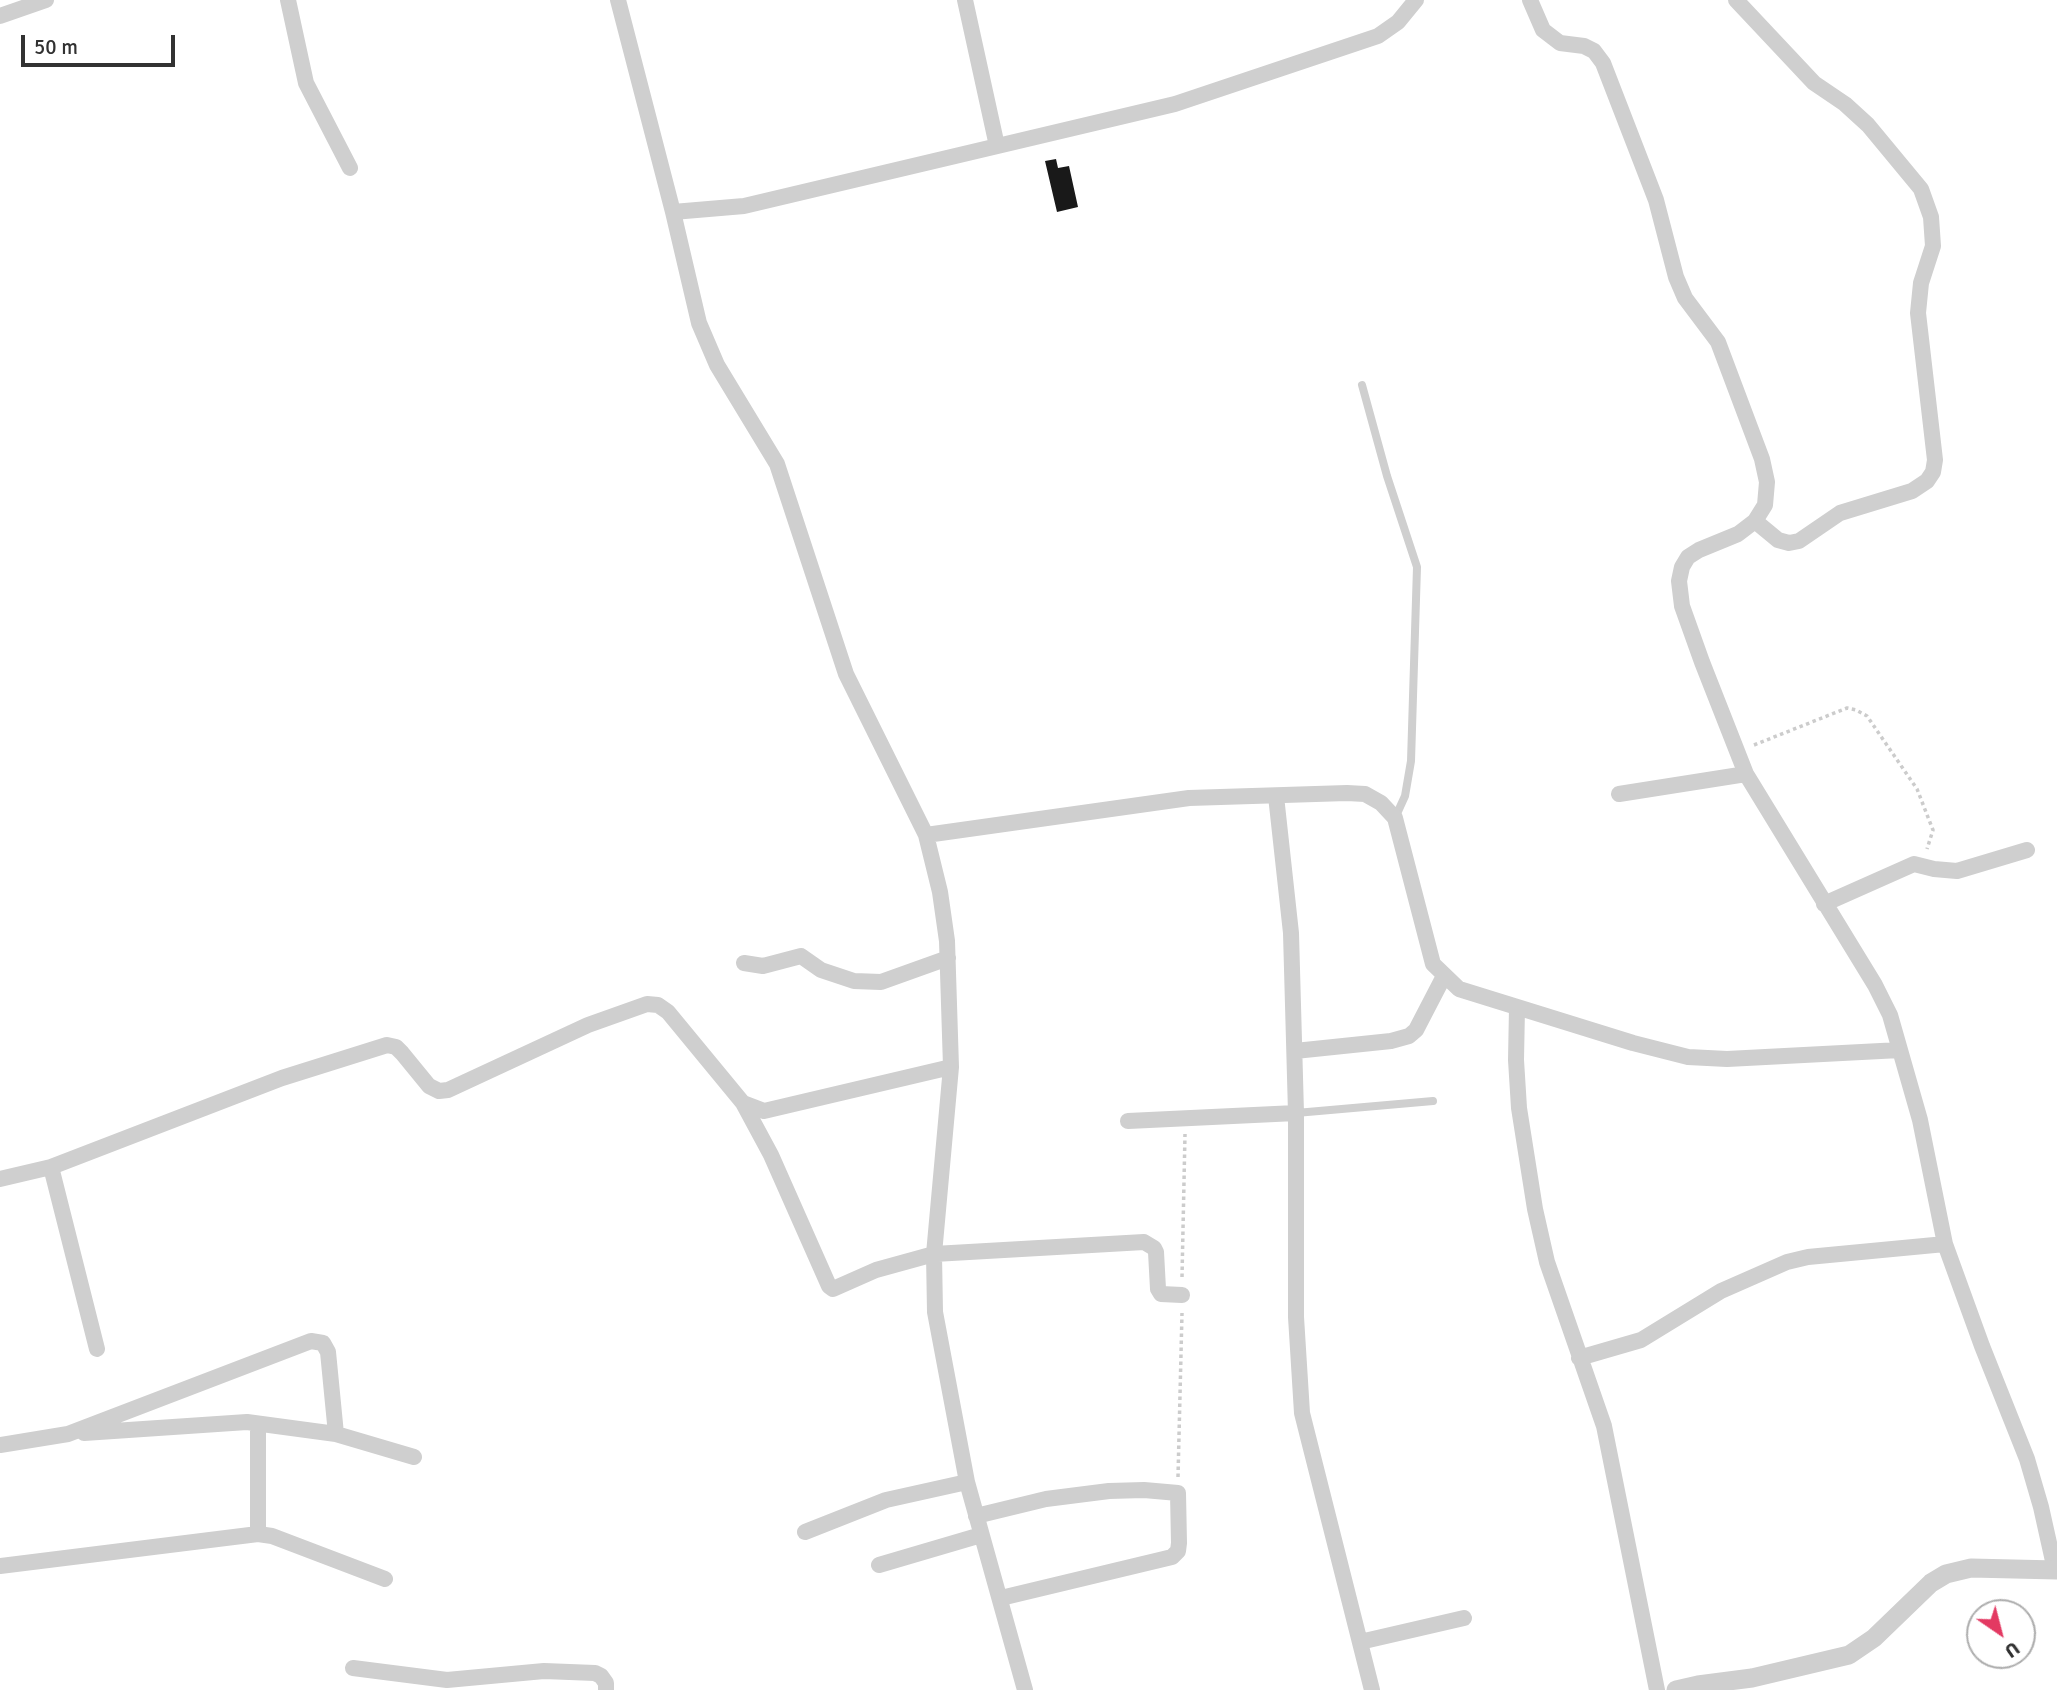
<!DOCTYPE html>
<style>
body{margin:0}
#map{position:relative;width:2057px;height:1690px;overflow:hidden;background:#fff;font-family:Signika,sans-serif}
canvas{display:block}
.north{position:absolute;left:1966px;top:1599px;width:70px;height:70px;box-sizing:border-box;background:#fff;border:2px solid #adadad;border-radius:50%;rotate:145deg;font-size:19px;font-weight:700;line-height:28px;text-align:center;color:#323232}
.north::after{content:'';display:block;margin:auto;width:24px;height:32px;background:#e33962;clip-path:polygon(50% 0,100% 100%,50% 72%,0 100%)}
.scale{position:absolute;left:21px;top:35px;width:154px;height:32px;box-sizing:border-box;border:4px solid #323232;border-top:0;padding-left:9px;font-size:21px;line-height:24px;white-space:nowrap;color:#323232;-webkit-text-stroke:5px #fff;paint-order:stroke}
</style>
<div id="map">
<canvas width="2057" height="1690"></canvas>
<div class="north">U</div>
<div class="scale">50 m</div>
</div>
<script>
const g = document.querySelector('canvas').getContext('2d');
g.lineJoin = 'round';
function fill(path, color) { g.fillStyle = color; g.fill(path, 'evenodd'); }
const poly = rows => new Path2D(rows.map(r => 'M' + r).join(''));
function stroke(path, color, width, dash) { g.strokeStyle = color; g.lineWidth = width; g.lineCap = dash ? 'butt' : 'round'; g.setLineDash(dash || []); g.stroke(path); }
fill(poly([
 [1056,159,1058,168,1069,166,1078,207,1057,212,1045,161]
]), '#191919');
stroke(poly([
 [1754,745,1847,708,1856,710,1867,716,1917,789,1933,830,1927,849],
 [1182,1277,1185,1134],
 [1178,1477,1182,1313]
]), '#ccc', 3.5, [3.5, 3.5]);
stroke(poly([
 [1362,385,1387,476,1417,567,1411,761,1405,796,1395,818],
 [1296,1113,1433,1101]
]), '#cfcfcf', 8);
stroke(poly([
 [288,0,306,83,350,168],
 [618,0,673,212,699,323,717,365,777,464,846,674,926,835,940,892,947,941,951,1067,934,1254,935,1312,967,1482,1025,1690],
 [965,0,997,146],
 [1530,0,1543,30,1560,43,1584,46,1594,51,1603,63,1656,200,1676,277,1685,298,1718,342,1762,459,1767,482,1765,505,1755,521,1738,534,1699,550,1688,557,1682,567,1679,581,1682,606,1702,662,1746,774,1875,985,1890,1015,1920,1120,1945,1244,1982,1346,2027,1459,2041,1507,2055,1570],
 [1736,0,1814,83,1845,104,1868,125,1921,189,1931,217,1933,246,1921,283,1918,313,1935,460,1933,472,1927,481,1912,491,1840,513,1799,541,1789,543,1778,540,1755,521],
 [0,16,46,0],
 [673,212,744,206,1175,104,1378,36,1398,22,1416,0],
 [1619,794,1746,774],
 [1276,796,1291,933,1296,1113,1296,1317,1302,1413,1372,1690],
 [926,835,1189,798,1347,793,1365,794,1381,803,1395,818,1433,964,1459,989,1633,1043,1688,1057,1727,1059,1900,1050],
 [1824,904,1914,864,1934,869,1957,871,2027,850],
 [744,963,763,966,801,956,821,970,854,981,881,982,948,958],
 [1517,1008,1516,1060,1519,1108,1535,1209,1547,1262,1604,1426,1657,1690],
 [1295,1051,1391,1041,1409,1036,1416,1030,1444,976],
 [743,1103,771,1155,829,1286,833,1289,876,1270,934,1254,1144,1242,1154,1248,1156,1252,1158,1289,1161,1294,1182,1295],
 [1128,1121,1296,1113],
 [51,1167,97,1349],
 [0,1179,51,1167,282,1078,387,1045,396,1047,402,1053,429,1086,439,1091,448,1090,588,1025,647,1004,658,1005,668,1012,743,1103,764,1111,951,1067],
 [1579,1358,1641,1340,1721,1291,1787,1262,1808,1257,1945,1244],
 [258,1424,258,1534],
 [84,1433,247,1422,336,1434,414,1457],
 [0,1445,68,1434,311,1341,323,1343,328,1352,336,1434],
 [976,1516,1046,1499,1109,1491,1144,1490,1178,1493,1179,1543,1178,1551,1172,1557,1001,1598],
 [805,1532,886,1500,967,1482],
 [879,1565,981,1535],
 [0,1566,258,1534,272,1536,385,1579],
 [1360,1642,1464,1618],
 [353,1668,447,1680,544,1671,595,1673,601,1676,606,1683,606,1690]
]), '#cfcfcf', 16);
stroke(poly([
 [1676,1690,1698,1685,1752,1678,1849,1655,1874,1638,1931,1583,1946,1574,1971,1568,2057,1570]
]), '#cfcfcf', 19);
</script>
